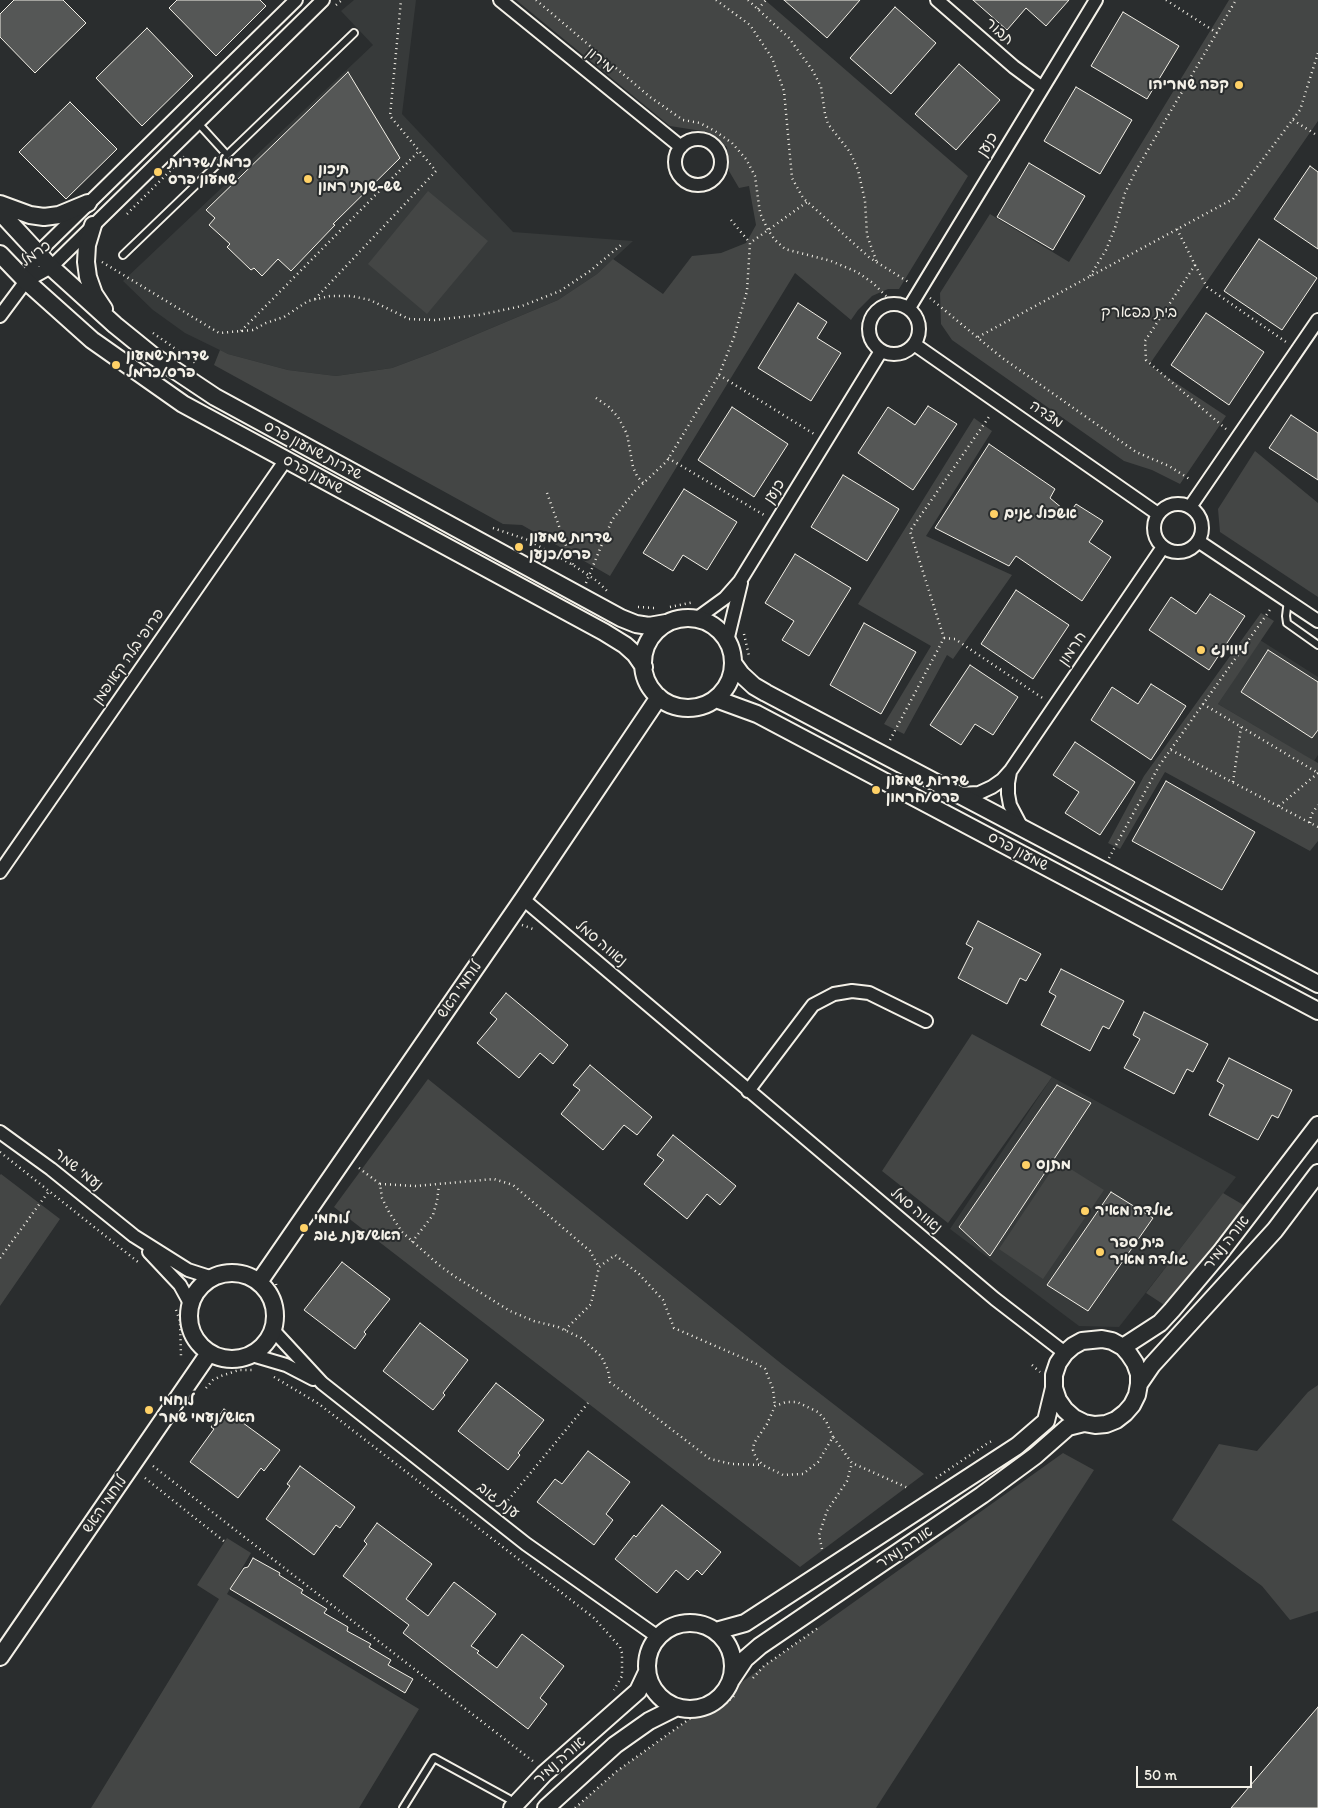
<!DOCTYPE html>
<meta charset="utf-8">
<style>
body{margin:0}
#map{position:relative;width:1318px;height:1808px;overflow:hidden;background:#2a2d2e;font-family:Itim,sans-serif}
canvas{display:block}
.scale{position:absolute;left:1136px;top:1766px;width:116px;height:22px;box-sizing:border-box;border:2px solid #f4f1e8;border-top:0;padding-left:6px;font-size:15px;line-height:18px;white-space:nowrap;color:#f4f1e8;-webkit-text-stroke:4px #2a2d2e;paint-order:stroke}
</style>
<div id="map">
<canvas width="1318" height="1808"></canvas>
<div class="scale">50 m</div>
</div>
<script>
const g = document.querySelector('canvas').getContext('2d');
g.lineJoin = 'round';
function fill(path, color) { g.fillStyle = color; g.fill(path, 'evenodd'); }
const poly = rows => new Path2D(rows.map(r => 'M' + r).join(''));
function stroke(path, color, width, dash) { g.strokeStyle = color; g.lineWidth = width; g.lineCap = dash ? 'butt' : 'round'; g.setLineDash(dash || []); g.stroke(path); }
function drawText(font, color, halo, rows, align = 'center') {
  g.font = font + ' Itim,"Playpen Sans Hebrew",sans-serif'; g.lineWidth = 4; g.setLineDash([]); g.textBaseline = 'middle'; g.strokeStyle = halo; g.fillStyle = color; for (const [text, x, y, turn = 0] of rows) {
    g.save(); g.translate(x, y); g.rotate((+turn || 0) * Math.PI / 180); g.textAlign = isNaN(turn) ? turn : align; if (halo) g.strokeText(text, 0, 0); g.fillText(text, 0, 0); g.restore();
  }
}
fill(poly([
 [354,0,416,0,402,114,513,232,633,241,597,274,558,300,432,353,392,368,336,376,288,370,228,354,185,333,153,310,123,281,373,45,341,11],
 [1260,640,1318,677,1318,755,1314,761,1218,704],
 [1052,1077,1236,1177,1119,1327,1079,1326,950,1229]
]), '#373a3a');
fill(poly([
 [516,0,765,0,968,176,899,289,888,289,872,296,858,310,851,320,795,273,610,576,522,525,503,524,214,365,220,350,228,354,288,370,336,376,392,368,432,353,558,300,597,274,613,259,663,294,692,256,721,253,746,243,756,225,749,186,739,188,729,171,727,147,708,132,670,126],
 [1229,0,1318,0,1318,121,1149,365,1226,416,1180,484,1152,470,1124,461,952,340,941,324,940,293,990,214,1069,262],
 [428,191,488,241,427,314,368,264],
 [974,418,992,431,926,536,1012,575,953,659,947,655,904,734,884,724,931,646,858,604],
 [1255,451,1318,503,1318,597,1220,532,1218,509],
 [1261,613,1274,621,1218,704,1318,763,1318,841,1310,851,1165,772,1120,849,1108,843,1144,776],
 [972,1034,1052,1077,948,1223,882,1171],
 [428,1079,783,1365,924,1474,800,1567,334,1207],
 [1058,1161,1104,1190,1043,1279,999,1249],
 [1,1174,60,1219,0,1306,0,1175],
 [1223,1193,1252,1210,1172,1310,1146,1293],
 [1318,1385,1318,1611,1290,1620,1262,1586,1172,1520,1219,1444,1257,1451,1308,1392],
 [1063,1453,1094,1470,876,1808,575,1808,617,1771],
 [227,1538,251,1553,227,1594,419,1709,359,1808,91,1808,219,1599,197,1585]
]), '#444645');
const building = poly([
 [14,0,63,0,86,23,35,73,0,37,0,14,14,0],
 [177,0,260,0,266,6,216,56,169,8,177,0],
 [784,0,860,0,827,38,784,0],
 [973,0,1069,0,1046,26,1026,8,1007,30,973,0],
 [895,7,936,43,891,94,850,58,895,7],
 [1123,12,1179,46,1147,99,1091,66,1123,12],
 [147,28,193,76,142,126,96,78,147,28],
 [959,64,1000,100,956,150,915,114,959,64],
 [348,72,400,158,333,224,335,225,291,271,278,259,262,276,254,268,251,270,227,247,230,244,209,225,215,218,206,210,348,72],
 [1076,87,1132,120,1100,174,1044,141,1076,87],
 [70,102,117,149,66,199,19,152,70,102],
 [1029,163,1085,196,1053,250,997,217,1029,163],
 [1310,166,1318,172,1318,249,1274,219,1310,166],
 [1259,239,1317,278,1282,330,1224,291,1259,239],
 [798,303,827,322,817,338,841,353,811,401,758,368,798,303],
 [1206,313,1264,352,1229,405,1171,365,1206,313],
 [928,406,957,424,913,490,858,453,888,407,915,425,928,406],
 [732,407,788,444,754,497,698,460,732,407],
 [1291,415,1318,433,1318,480,1269,448,1291,415],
 [989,444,1055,489,1050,498,1069,514,1076,504,1103,521,1089,542,1111,557,1082,601,1016,556,1009,566,935,528,989,444],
 [843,475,899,509,867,561,811,527,843,475],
 [684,489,737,522,707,570,683,555,673,571,643,553,684,489],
 [795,554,851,588,809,656,782,640,794,621,765,603,795,554],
 [1016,590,1069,625,1033,679,981,644,1016,590],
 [1210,594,1245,616,1209,670,1149,630,1171,597,1196,614,1210,594],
 [864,623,916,652,881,714,830,685,864,623],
 [1268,650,1318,682,1318,730,1312,738,1241,692,1268,650],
 [970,665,1018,697,993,735,975,724,961,745,930,725,970,665],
 [1151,684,1186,706,1151,760,1091,720,1112,687,1138,704,1151,684],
 [1075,742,1135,782,1100,835,1065,813,1079,792,1053,775,1075,742],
 [1166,781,1255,832,1222,890,1132,841,1166,781],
 [978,921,1041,954,1026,981,1020,978,1007,1004,958,978,973,948,966,944,978,921],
 [1061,969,1124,1001,1109,1029,1103,1026,1090,1051,1041,1025,1056,996,1049,992,1061,969],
 [506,993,568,1045,553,1064,540,1053,519,1078,477,1043,497,1019,490,1013,506,993],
 [1144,1012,1208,1044,1193,1072,1187,1069,1174,1094,1124,1068,1140,1039,1133,1035,1144,1012],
 [1229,1058,1292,1090,1278,1118,1272,1115,1258,1140,1209,1115,1224,1085,1217,1081,1229,1058],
 [590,1065,652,1117,637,1135,624,1125,603,1150,561,1114,580,1090,573,1085,590,1065],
 [1057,1085,1091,1103,990,1256,959,1227,1057,1085],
 [673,1135,736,1186,720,1205,707,1194,687,1219,644,1184,664,1160,657,1155,673,1135],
 [1111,1192,1153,1218,1088,1311,1047,1285,1111,1192],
 [342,1262,390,1299,364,1332,366,1334,355,1349,304,1310,342,1262],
 [420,1323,468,1360,443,1393,445,1395,433,1410,383,1371,420,1323],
 [496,1383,544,1420,518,1453,520,1455,508,1470,458,1431,496,1383],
 [224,1409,280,1450,264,1471,261,1468,238,1498,190,1462,214,1429,211,1427,224,1409],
 [588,1451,630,1482,606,1514,613,1520,594,1545,537,1502,555,1479,562,1484,588,1451],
 [300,1466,355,1507,340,1528,336,1525,314,1555,266,1519,290,1486,287,1484,300,1466],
 [662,1505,721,1552,702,1575,697,1570,688,1580,676,1570,657,1593,615,1559,634,1535,636,1537,662,1505],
 [377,1523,432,1564,406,1599,428,1616,454,1582,496,1614,471,1646,479,1651,477,1653,497,1668,522,1634,564,1666,540,1698,547,1704,528,1729,403,1633,409,1625,343,1576,367,1544,364,1541,377,1523],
 [253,1558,280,1573,279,1575,303,1590,301,1593,327,1609,324,1613,348,1627,347,1631,371,1644,369,1647,391,1660,388,1665,413,1679,405,1693,230,1589,244,1568,248,1567,253,1558],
 [1318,1707,1318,1808,1231,1808,1318,1707]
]);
fill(building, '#555756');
stroke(building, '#f4f1e8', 1);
const service = poly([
 [198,123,227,155],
 [123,255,354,33],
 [1288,600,1286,616,1287,623,1318,645],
 [403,1808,434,1758,509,1799,514,1804]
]);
const minor = poly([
 [500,0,681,147],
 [937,0,1014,67,1041,87],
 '675 162a23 23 0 1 1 46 0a23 23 0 1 1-46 0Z',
 [26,281,51,267,323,0],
 '869 329a25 25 0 1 1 50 0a25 25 0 1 1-50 0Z',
 [909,308,1096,0],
 [0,316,26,281,38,253,296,0],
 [914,344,1158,514],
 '1154 528a24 24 0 1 1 48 0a24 24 0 1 1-48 0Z',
 [1190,507,1318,320],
 [1198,541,1318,621],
 [696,619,725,598,740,581,881,351],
 [727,641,741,583],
 [1010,772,1008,783,1008,794,1010,805,1021,826],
 [958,794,979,793,992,787,1002,780,1011,770,1163,547],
 [0,872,285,461],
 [523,899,995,1299,1065,1353],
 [748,1091,813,1005,834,994,852,991,869,993,926,1021],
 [0,1132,51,1169,134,1236,188,1270,213,1278],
 [149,1252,180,1285,191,1305],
 [273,1330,322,1383,526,1544,658,1637],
 [252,1355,286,1365,313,1379]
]);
const tertiary = poly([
 [0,204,30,215,44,217,59,215,88,203],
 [0,212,51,267,115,325,152,355,215,397,621,618,636,624,649,626,666,623],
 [93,225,87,245,86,262,88,277,94,294,104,309],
 [0,254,26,281,92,340,183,404,604,632,625,645,635,654,644,667],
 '643 663a45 45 0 1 1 90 0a45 45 0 1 1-90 0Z',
 [733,663,741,674,754,686,766,693,1318,984],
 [716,699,757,714,1318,1011],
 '189 1316a43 43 0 1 1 86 0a43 43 0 1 1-86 0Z',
 [259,1282,523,899,659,697],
 [1123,1347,1160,1323,1172,1310,1220,1253,1318,1125],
 [1139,1384,1139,1374,1135,1363,1129,1354,1123,1347,1112,1341,1102,1339,1082,1341,1073,1346,1065,1353,1058,1363,1054,1375,1054,1388,1058,1400,1065,1410,1074,1418,1084,1423,1095,1425,1106,1424,1116,1420,1125,1413,1132,1405,1137,1395,1139,1384,1152,1365,1275,1230,1318,1173],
 '647 1666a43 43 0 1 1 86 0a43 43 0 1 1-86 0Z',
 [716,1631,745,1623,1017,1446,1046,1421,1054,1388],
 [0,1657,209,1353],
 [731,1680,745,1659,760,1646,982,1495,1035,1456,1068,1427,1084,1423],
 [512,1808,544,1774,638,1691,647,1672],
 [546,1808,615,1745,649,1721,677,1707]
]);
stroke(service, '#f4f1e8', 10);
stroke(minor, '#f4f1e8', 16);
stroke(tertiary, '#f4f1e8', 20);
stroke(poly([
 [536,0,650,97,683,120,700,123,715,131,732,143,746,159,755,176,760,213,768,230,775,240,785,249,831,261,857,272,873,283,893,303],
 [716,0,750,25,772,58,784,91,792,178,803,198,870,258,910,283],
 [748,0,789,38,813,71,821,87,825,114,828,124,850,152,858,170,865,201,867,235,877,263],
 [1166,0,1217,33],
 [336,5,342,0],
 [758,9,766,0],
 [1293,120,1318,136],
 [127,214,187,154],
 [731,220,750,243],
 [1177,229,1195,265,1145,341,1146,360,1226,429],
 [102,262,219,333,253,330,266,323,284,317,308,301,330,296,351,296,370,300,409,319,435,320,479,315,522,306,560,291,590,271,621,245],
 [1195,265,1207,287,1286,342],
 [1090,276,1106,250,1115,228,1125,193,1135,172,1236,0],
 [930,298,1001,357,1136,452,1169,466,1191,480],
 [315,299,436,171,390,116,401,0],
 [241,331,419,151],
 [153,333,197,364],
 [978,337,1233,199,1300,110,1318,53],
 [719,375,814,434],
 [596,398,609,407,618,417,627,434,633,467,637,476,643,483],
 [668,458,764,515],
 [547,493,573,565],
 [493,528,528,540,573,565,597,581,607,591],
 [586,583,612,520,635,491,667,461,719,375,734,337,747,291,750,243,807,202],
 [638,607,655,608],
 [670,607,694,602],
 [744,634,749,656],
 [944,638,955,639,1044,699],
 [1203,704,1318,773],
 [890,740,944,638,910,531,991,414],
 [1171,750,1318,827],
 [1233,782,1241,727],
 [1279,806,1318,773],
 [1310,823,1311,815,1318,805],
 [1109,858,1159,766,1272,607],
 [522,925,536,930],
 [0,1152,138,1262],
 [359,1168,380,1184,382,1198,389,1212,402,1232,439,1265,454,1276,510,1311,534,1321,558,1327,581,1338,601,1356,608,1370,610,1382,710,1459,732,1464,763,1465],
 [380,1184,416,1186,494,1179,513,1185,590,1251,599,1267],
 [412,1242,433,1215,437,1201,439,1185],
 [0,1258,49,1191],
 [276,1284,281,1318],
 [176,1310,180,1321,181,1356],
 [565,1330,591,1304,599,1267,615,1255,639,1274,663,1300,674,1328,757,1364,765,1369,773,1389,775,1406],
 [1032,1365,1040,1372],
 [274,1377,319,1404,594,1618,620,1647,622,1653,622,1676,614,1690],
 [206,1388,213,1380,221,1376,239,1370,253,1370],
 [833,1437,826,1421,818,1412,797,1402,786,1402,775,1406,767,1424,754,1443,753,1450,756,1458,763,1465,783,1475,803,1474,818,1462,833,1437,852,1463,908,1488],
 [153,1466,534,1762],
 [145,1478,225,1542],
 [936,1478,988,1443,994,1440],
 [505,1504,588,1403],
 [822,1549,819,1535,827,1511,847,1481,852,1463],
 [753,1678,764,1666,818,1628],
 [575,1808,617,1771,692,1717,725,1704,734,1696]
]), '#f4f1e8', 2.5, [1, 4]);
stroke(service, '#2a2d2e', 6);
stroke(minor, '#2a2d2e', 12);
stroke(tertiary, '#2a2d2e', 16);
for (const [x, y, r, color] of [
 [1239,85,5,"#ffd166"],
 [158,172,5,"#ffd166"],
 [308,179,5,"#ffd166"],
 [116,365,5,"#ffd166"],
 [994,514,5,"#ffd166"],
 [519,547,5,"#ffd166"],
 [1201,650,5,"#ffd166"],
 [876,790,5,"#ffd166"],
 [1026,1165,5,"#ffd166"],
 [1085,1211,5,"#ffd166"],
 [304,1228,5,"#ffd166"],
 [1100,1252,5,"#ffd166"],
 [149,1410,5,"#ffd166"]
]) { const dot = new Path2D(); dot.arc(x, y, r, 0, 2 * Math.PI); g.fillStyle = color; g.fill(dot); stroke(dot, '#2a2d2e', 2); }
drawText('15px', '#f4f1e8', '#2a2d2e', [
 ["תבור",999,32,41],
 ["מירון",600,61,39],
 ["כנען",988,145,-59],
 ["כרמל",36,254,-36],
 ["מצדה",1046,415,35],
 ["שדרות שמעון פרס",313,451,28],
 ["שמעון פרס",313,475,28],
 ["כנען",775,492,-58],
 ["חרמון",1073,649,-56],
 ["פרופ' בלה קאופמן",129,657,-55],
 ["שמעון פרס",1018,852,28],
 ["נאווה סמל",601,944,40],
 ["לוחמי האש",460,990,-55],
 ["נעמי שמר",78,1170,38],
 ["נאווה סמל",916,1211,40],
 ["אורה נמיר",1227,1243,-52],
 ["ענת גוב",498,1501,38],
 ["לוחמי האש",105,1505,-55],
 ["אורה נמיר",905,1548,-34],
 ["אורה נמיר",560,1761,-42]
]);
drawText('bold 15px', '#f4f1e8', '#2a2d2e', [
 ["קפה שמריהו",1229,85,"right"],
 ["כרמל/שדרות",168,163],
 ["שמעון פרס",168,180],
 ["תיכון",318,170],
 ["שש-שנתי רמון",318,187],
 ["שדרות שמעון",126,356],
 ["פרס/כרמל",126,373],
 ["אשכול גנים",1004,514],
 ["שדרות שמעון",529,538],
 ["פרס/כנען",529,555],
 ["ליווינג",1211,650],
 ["שדרות שמעון",886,781],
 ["פרס/חרמון",886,798],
 ["מתנס",1036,1165],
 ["גולדה מאיר",1095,1211],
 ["לוחמי",314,1219],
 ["האש/ענת גוב",314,1236],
 ["בית ספר",1110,1243],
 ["גולדה מאיר",1110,1260],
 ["לוחמי",159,1401],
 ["האש/נעמי שמר",159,1418]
], 'left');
drawText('16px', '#f4f1e8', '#2a2d2e', [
 ["בית בפארק",1139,313]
]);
</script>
